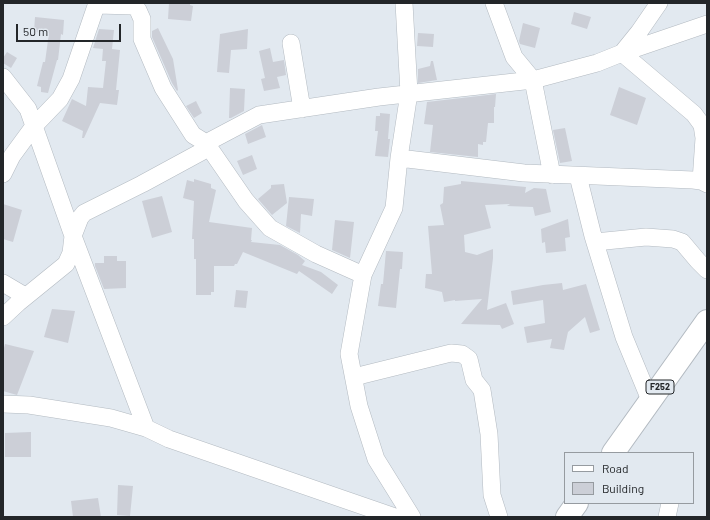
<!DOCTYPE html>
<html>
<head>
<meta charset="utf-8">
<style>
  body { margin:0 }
  #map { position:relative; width:710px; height:520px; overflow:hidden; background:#e2e9f0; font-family:Barlow,sans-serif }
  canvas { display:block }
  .frame { position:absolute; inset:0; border:4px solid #232629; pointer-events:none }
  .legend { position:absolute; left:564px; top:452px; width:130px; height:52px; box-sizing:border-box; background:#e2e9f0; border:1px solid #969ba0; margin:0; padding:5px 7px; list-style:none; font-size:12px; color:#232629 }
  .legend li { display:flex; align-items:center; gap:8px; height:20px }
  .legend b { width:20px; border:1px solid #969ba0 }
  .scale { position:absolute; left:16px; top:24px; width:105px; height:18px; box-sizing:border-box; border:2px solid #232629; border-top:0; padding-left:5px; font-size:12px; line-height:14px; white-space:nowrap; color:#232629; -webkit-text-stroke:3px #e2e9f0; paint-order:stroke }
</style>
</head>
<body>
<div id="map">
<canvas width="710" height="520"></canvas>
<div class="frame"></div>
<ul class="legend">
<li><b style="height:5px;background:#fff"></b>Road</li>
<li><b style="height:11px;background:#cccfd7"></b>Building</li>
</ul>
<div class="scale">50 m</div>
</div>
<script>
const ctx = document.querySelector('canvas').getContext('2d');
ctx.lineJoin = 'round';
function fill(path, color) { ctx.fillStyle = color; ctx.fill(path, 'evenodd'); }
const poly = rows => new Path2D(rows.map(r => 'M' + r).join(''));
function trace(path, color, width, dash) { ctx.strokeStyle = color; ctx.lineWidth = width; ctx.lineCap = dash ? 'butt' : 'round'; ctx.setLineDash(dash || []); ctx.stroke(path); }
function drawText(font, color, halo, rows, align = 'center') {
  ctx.font = font + ' Barlow,sans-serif'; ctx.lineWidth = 4; ctx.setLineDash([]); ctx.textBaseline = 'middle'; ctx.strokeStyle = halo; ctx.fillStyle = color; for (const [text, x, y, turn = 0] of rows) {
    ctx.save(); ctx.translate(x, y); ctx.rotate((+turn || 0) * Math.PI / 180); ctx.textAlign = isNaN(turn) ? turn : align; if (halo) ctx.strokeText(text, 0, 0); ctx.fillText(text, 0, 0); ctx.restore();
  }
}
fill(poly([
  [169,3,190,3,190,5,193,6,191,21,168,19],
  [574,12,591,17,587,29,571,24],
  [35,17,64,20,63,35,61,34,58,60,57,60,48,93,41,92,41,87,37,86,43,62,45,62,49,33,34,32],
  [523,23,540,28,535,48,520,44,519,41],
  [158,28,173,59,178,90,177,91,172,83,152,37,152,31],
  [99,29,114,30,112,49,120,50,116,90,119,90,117,105,100,103,84,138,82,138,83,131,62,121,72,99,86,106,88,87,103,88,106,61,102,61,103,49,93,48],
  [248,29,247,49,231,50,229,73,217,72,220,34],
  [418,33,434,34,433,47,417,46],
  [270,48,273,62,284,60,286,75,277,77,280,88,264,91,261,79,265,78,259,51],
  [7,52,17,58,11,68,3,63,3,58],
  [431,61,433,61,437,80,418,83,418,69,430,66],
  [619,87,646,98,637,125,610,115],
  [230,88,245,89,244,111,231,118,229,118],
  [496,94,495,107,494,107,494,123,488,123,486,142,483,142,483,145,478,144,478,157,430,152,433,125,424,124,427,102],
  [196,101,202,113,194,118,186,106],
  [380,113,390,114,388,139,390,139,388,157,375,156,378,131,375,131,376,116,380,116],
  [262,125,266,137,248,144,245,134],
  [565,128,572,161,560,163,553,130],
  [252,155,257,169,243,175,237,161],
  [194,179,211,184,211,188,216,190,209,222,252,228,251,240,252,240,251,242,280,245,298,255,305,261,302,265,321,272,338,285,332,294,299,271,297,274,243,252,237,264,235,264,234,266,214,266,214,292,211,292,211,295,196,295,196,259,194,259,194,239,192,239,194,201,183,198,187,180,194,182],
  [461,181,526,187,525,193,534,188,546,189,551,212,535,216,533,207,507,206,510,204,485,205,491,228,464,235,465,252,477,255,493,249,493,258,487,310,506,303,514,324,502,329,500,325,461,324,482,299,455,301,455,300,444,302,442,292,425,288,426,274,432,274,428,226,444,225,440,205,443,203,444,187,461,184],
  [284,184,287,203,272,215,258,199,271,188,271,185],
  [162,196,172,232,152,238,142,201],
  [289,197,314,199,312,216,301,214,300,233,286,226],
  [3,204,22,210,13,242,3,239],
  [568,219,570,237,565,238,566,251,546,253,545,242,542,243,541,229],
  [335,220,354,222,350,258,332,250],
  [386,251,403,252,402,269,400,269,396,308,378,306,381,284,383,284],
  [104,256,117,256,117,261,126,261,126,288,104,289,95,266,95,263,104,263],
  [562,283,563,290,586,284,592,304,600,330,590,333,585,317,568,332,564,350,550,348,552,339,527,343,524,327,545,323,543,300,513,305,511,291,543,285],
  [236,290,248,291,246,308,234,307],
  [52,309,75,311,68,343,44,337],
  [5,344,34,351,17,395,3,391,3,352],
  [31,432,31,457,5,457,5,433],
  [118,485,133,486,130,516,117,515],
  [98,498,101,517,73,517,71,501]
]), '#cccfd7');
const minor = poly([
  [404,3,409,93,399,158,394,208,363,275,349,354,359,406,376,459,412,517],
  [494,3,514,57,533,80,552,175],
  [97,5,134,6,138,10,142,19,142,39,163,88,193,135,206,143,246,201,270,228,316,254,363,275],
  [291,43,302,109],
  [622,53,694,114,702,125,704,138,701,181],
  [622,53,707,24],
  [3,77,28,109,73,236,146,428],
  [399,158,524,173,693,180,701,181,707,184],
  [3,174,12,156,34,126,60,99,71,79,97,3],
  [578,176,593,236,624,337,650,400],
  [595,242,646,237,673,239,682,242,698,261,707,270],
  [3,283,25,296],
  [3,317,18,303,66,264,71,253,73,236,80,218,84,213,142,184,201,152,206,143,259,115,379,97,533,80,597,63,622,53,639,32,659,3],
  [354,377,451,353,462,354,469,359,474,380,482,390,489,434,492,495,499,517],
  [3,404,29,405,111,418,146,428,169,439,395,517],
  [667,517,670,503]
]);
const primary = poly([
  [613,453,707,321],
  [567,517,577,503]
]);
trace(minor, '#b3bac1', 18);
trace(primary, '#b3bac1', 24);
trace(minor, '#fff', 17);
trace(primary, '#fff', 22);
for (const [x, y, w] of [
  [660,387,28]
]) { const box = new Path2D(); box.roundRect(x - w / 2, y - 7, w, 14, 3); ctx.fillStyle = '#e2e9f0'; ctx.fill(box); trace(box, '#232629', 1); }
drawText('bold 9px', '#232629', null, [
  ["F252",660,387]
]);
</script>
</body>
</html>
